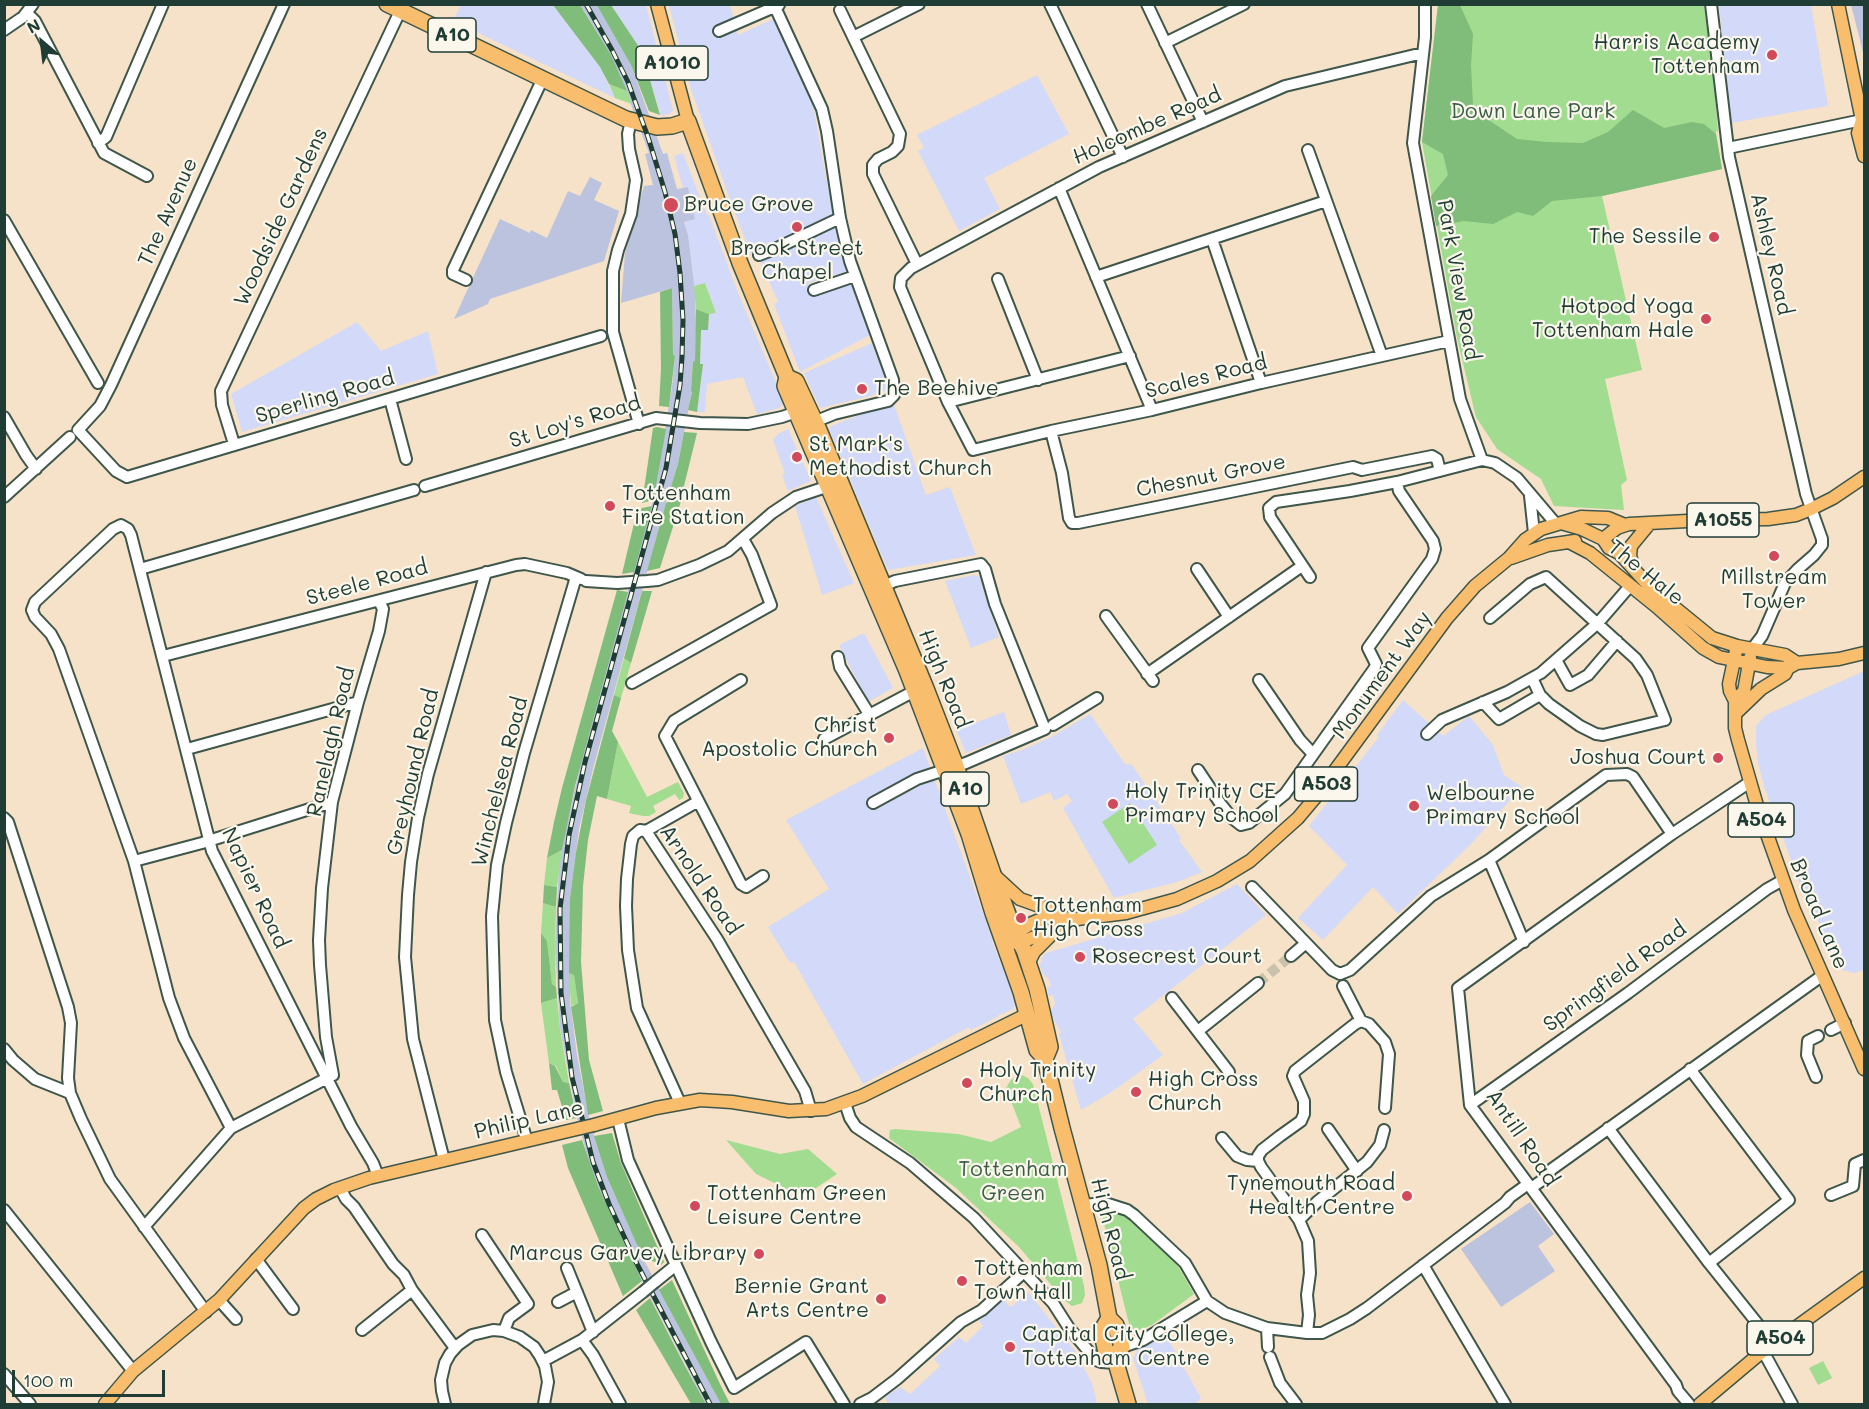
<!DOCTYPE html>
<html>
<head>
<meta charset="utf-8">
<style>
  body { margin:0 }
  #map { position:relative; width:1869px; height:1409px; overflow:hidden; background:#f5e2c8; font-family:Mali,sans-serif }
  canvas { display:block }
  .frame { position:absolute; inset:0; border:6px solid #1f3d34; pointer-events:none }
  .north { position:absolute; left:12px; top:12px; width:60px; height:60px; -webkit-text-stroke:4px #fbf7ec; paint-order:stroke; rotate:332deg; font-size:16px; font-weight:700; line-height:24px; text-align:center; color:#1f3d34 }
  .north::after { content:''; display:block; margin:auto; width:21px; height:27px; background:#1f3d34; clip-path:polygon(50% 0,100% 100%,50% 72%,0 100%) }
  .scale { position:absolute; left:12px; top:1370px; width:153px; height:27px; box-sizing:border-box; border:3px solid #1f3d34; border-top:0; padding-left:8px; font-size:18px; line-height:21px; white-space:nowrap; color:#1f3d34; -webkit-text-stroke:4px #fbf7ec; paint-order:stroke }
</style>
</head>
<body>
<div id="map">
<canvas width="1869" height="1409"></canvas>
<div class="frame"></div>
<div class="north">N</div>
<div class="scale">100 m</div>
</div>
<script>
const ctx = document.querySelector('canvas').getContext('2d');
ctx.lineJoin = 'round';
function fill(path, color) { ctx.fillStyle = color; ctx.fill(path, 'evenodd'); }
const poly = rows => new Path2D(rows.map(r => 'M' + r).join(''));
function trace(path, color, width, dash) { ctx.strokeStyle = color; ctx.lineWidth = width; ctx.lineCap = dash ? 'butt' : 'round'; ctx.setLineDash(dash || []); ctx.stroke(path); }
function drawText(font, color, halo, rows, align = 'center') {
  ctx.font = font + ' Mali,sans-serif'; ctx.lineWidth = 4.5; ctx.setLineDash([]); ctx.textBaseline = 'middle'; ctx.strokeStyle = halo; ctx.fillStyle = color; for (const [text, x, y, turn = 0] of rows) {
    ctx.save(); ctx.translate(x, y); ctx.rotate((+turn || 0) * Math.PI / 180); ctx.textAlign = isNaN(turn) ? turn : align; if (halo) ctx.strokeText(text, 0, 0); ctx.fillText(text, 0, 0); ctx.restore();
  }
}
fill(poly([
  [461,5,553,5,600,67,615,98,453,21],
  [611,5,646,5,673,110,670,114,661,116,648,73,647,59],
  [669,5,730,5,738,35,773,19,812,99,826,178,847,272,808,283,814,296,852,284,870,335,800,372,774,304,778,302,757,253,751,255,728,194,690,86],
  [1719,5,1811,5,1828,106,1731,123],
  [1037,75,1069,134,984,178,1000,209,959,231,918,151,924,148,917,135],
  [683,153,707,215,709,215,738,293,784,401,780,408,757,414,743,377,707,384,705,412,697,412,703,365,700,364,701,330,708,330,709,314,716,313,705,283,694,286,688,235,684,222,695,219,688,187,683,188,674,156],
  [357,322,381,351,428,331,438,374,242,432,231,394],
  [872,343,889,389,870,396,820,408,804,373],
  [893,402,926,495,950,487,976,555,888,570,829,429,831,426],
  [788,429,811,481,788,491,782,475,785,473,773,440,778,434],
  [816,497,854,583,822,595,795,506],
  [974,575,979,576,999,637,971,648,945,581],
  [864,633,893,688,868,702,839,645],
  [1864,671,1864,970,1854,973,1842,970,1799,882,1765,789,1758,763,1756,745,1756,726,1766,715],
  [1403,700,1443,736,1469,716,1493,745,1504,775,1522,787,1470,845,1398,914,1373,887,1323,940,1298,918,1347,865,1309,826,1379,737,1377,735],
  [1004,712,1011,735,966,753,956,730],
  [1090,714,1125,764,1132,765,1181,838,1179,840,1202,872,1177,882,1114,898,1063,808,1072,801,1067,794,1054,801,1050,792,1021,804,1003,756,1022,750,1053,736],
  [923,748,993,941,992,942,1009,984,1015,1005,1013,1009,999,1015,997,1017,971,1030,969,1027,863,1084,794,962,790,963,768,927,829,889,786,820],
  [1237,884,1266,915,1133,1019,1163,1055,1113,1091,1081,1110,1059,1034,1061,1032,1050,1013,1055,1003,1053,995,1049,996,1047,988,1051,986,1048,978,1044,975,1041,970,1040,965,1042,958,1046,953,1182,913],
  [1028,1292,1075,1351,1092,1383,1097,1404,888,1404,885,1397,900,1387,910,1394,940,1366,934,1359,959,1337,966,1343,983,1326,979,1321,1002,1299,1011,1307],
  [1164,1332,1201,1398,1195,1404,1148,1404,1133,1358,1140,1345]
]), '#d3d9f9');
fill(poly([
  [580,5,597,5,602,12,631,65,663,154,667,153,677,189,688,187,695,219,684,222,688,235,695,292,696,329,695,362,693,362,691,391,692,391,678,464,666,503,594,765,579,829,570,898,570,1001,577,1055,589,1118,607,1177,645,1262,721,1404,706,1404,638,1273,598,1186,588,1159,577,1118,560,1027,555,946,559,866,565,832,585,745,654,497,672,387,675,356,673,356,672,288,621,303,625,253,644,186,653,185,645,154,649,153,620,75,597,32],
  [1851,5,1864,5,1864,57,1860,40],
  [590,177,602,183,594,200,619,211,604,261,490,299,488,304,454,319,500,219,530,233,531,230,547,238,568,191,580,196],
  [1530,1202,1554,1234,1538,1246,1555,1271,1501,1307,1461,1249]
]), '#bcc3de');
fill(poly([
  [1438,5,1704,5,1714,79,1718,132,1716,131,1716,134,1722,169,1602,196,1642,370,1605,379,1627,480,1621,485,1624,510,1554,506,1541,479,1497,449,1476,417,1474,409,1457,338,1422,142],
  [609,84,627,91,632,104,615,98],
  [705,283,716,313,709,314,696,309,694,286],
  [624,658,631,663,621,698,614,695],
  [618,742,647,797,678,782,684,793,683,798,679,800,675,794,653,806,656,812,649,816,643,816,629,813,631,806,607,799],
  [1130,803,1157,845,1129,864,1102,822],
  [562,850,557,887,544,885,547,858],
  [543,903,556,907,555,946,556,987,552,984,547,941,541,933],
  [569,973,574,974,578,1003,571,1006],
  [557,998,560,1028,569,1083,563,1082,556,1066,549,1063,541,1003],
  [1020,1074,1028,1078,1033,1084,1084,1286,1085,1295,1082,1303,1072,1306,1064,1300,1019,1247,956,1188,889,1138,890,1130,895,1129,958,1134,991,1142,1021,1127,1006,1088,1011,1080],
  [726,1140,780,1154,808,1149,837,1174,810,1192,797,1194,756,1174],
  [1116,1209,1125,1214,1151,1236,1178,1266,1194,1294,1152,1325,1137,1331,1130,1328,1101,1211],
  [1823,1361,1832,1378,1818,1385,1809,1368]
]), '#a1dc90');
fill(poly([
  [553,5,580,5,611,55,627,91,609,84,600,67],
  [597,5,611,5,647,59,651,72,648,73,660,115,649,111,631,65],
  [1438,5,1460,5,1473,34,1471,65,1473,105,1487,119,1517,139,1547,142,1583,143,1608,132,1633,110,1664,128,1692,122,1704,124,1716,134,1722,169,1602,196,1552,201,1533,216,1517,212,1493,224,1464,221,1436,226,1431,196,1448,175,1443,154,1422,142],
  [672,288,673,355,675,356,669,407,659,406,661,369,660,292],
  [696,309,709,314,708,330,701,330,700,364,703,364,697,412,688,410,692,392,691,391,693,362,695,361],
  [657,427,666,429,654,497,653,500,642,503,653,428],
  [684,432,697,433,684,486,668,496,678,464],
  [683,495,660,568,647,571,666,503],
  [652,506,634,572,622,574,636,515,642,508],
  [617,590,628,592,575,786,562,850,547,858,554,822,562,788],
  [642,591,652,591,631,663,624,658],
  [614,695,621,698,612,731,618,742,607,799,597,796,588,840,583,886,581,962,589,1060,603,1111,588,1115,571,1007,578,1003,574,975,569,973,570,898,576,852,586,800],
  [544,885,557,887,556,907,543,903],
  [541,933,547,941,552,984,556,987,557,998,541,1003],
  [549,1063,555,1066,563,1082,569,1083,577,1118,566,1120,557,1090,552,1090],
  [612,1133,621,1163,664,1262,661,1265,642,1256,607,1177,594,1136],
  [582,1140,598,1186,642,1281,623,1296,568,1168,562,1145],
  [672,1280,720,1384,730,1404,721,1404,659,1290],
  [650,1298,685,1366,706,1404,691,1404,636,1310]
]), '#80bc7a');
trace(poly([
  [1258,983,1291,956]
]), '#cac1aa', 10, [10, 5]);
const minor = poly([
  [284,4,111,385,100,406,78,430,116,471,127,477,601,336],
  [1050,4,1123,157],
  [1147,4,1203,122],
  [1425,4,1425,37,1413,143,1460,399,1482,460],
  [1711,4,1729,157,1806,494,1822,539,1822,545,1814,555,1798,569,1785,583,1762,636,1752,649],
  [775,7,822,109,827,131,840,218,850,261,893,380,894,395,888,401,834,414,809,424],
  [840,10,900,134,898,146,892,152,878,159,873,165,873,174,917,264],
  [27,13,35,21,104,153,147,176],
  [4,30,23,17,33,4],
  [719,31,779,5],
  [853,37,919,4],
  [1165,43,1244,4],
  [1423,53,1285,86,1099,167,911,268,901,278,900,287,948,402,973,450,1051,431,1152,410,1261,383,1449,341],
  [631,120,628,134,629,149,636,180,631,214,618,250,613,271,613,332,639,424],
  [98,143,106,137,163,4],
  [1728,148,1862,120],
  [1308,150,1382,356],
  [1059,188,1152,410],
  [4,220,98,383],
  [1212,239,1261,383],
  [759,255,777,248,840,218],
  [1096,277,1326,201],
  [998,279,1038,380],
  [466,280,453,274,453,270,543,78],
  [814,290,855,276],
  [390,399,406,459],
  [948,402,1130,356],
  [4,417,26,455,36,469],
  [1051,431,1062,473,1069,518,1072,523,1078,523,1353,467,1362,470,1432,456,1437,459,1440,471],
  [234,444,222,405,221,391,402,7],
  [425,486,656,418,700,423,748,424,782,417,802,410],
  [1530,496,1534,533],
  [4,497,70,437],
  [140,569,414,490],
  [1197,569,1229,617],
  [1310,577,1270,517,1269,508,1276,502,1350,491,1397,482,1482,460,1495,463,1517,478,1556,524],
  [586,581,617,583,647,581,658,580,699,565,728,551,772,513,796,497,835,484],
  [1106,616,1153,681],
  [1490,618,1530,584,1546,577,1636,659,1647,675,1665,720,1603,735,1596,734,1580,726,1549,704,1540,695,1532,678],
  [163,656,516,565,525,564,567,573,581,579],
  [838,657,840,667,869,714],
  [1556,660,1570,685,1588,675,1617,641],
  [1147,674,1302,566],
  [741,680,674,721,665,736,741,884,746,887,763,876],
  [1259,680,1300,740,1313,754],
  [632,683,771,605,752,555,743,539],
  [1483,702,1499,719,1540,695],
  [1053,725,1097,698],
  [1427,734,1442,720,1507,692,1541,673,1598,623,1630,586],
  [824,739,920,688],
  [187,749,358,702],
  [1198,770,1220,803,1232,818,1241,825,1249,823,1285,794,1374,669,1376,664,1368,648,1432,559,1435,549,1433,541,1399,491,1397,482],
  [873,803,917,779,966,763,1045,729,995,604,985,569,981,564,895,581,879,588],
  [4,818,8,822,68,1007,71,1023,68,1078,70,1093,81,1119,110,1179,206,1312],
  [646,831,717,939,805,1091,811,1111],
  [1489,860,1524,942],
  [134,861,202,843,332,802],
  [1252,887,1332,970,1340,974,1350,970,1431,896,1489,860,1606,775,1627,774,1633,777,1672,834],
  [1291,956,1306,943],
  [1343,986,1361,1021],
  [1172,998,1229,1072],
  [1831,1030,1845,1023],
  [1198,1031,1258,983],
  [4,1049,13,1060,35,1079,70,1093],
  [1690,1069,1789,1200,1709,1263],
  [1816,1077,1807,1055,1808,1041,1818,1036],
  [680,1103,637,1008,628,950,626,906,627,879,631,844,633,836,640,830,646,831,697,802],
  [845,1103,850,1118,856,1127,910,1163,974,1218,1053,1303,1069,1328,1096,1360,1101,1362,1117,1363],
  [1470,1105,1628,993,1767,889,1783,880],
  [618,1119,628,1160,711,1342,734,1388,806,1342,844,1404],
  [231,1128,184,1038,169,998,134,861,59,649,51,634,35,617,32,610,35,602,113,529,121,525,128,529,131,535,212,851,351,1126,373,1163,378,1176],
  [1608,1128,1709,1263,1773,1343],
  [1328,1129,1357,1171],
  [1222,1138,1237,1156,1247,1160,1258,1161],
  [527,1141,506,1072,495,1020,492,916,497,865,506,823,524,753,576,577],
  [444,1160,413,1039,405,957,408,895,411,862,418,818,428,774,486,572],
  [340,1188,346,1199,354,1207,393,1264,404,1275,412,1290,455,1348],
  [1531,1188,1544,1179,1552,1169,1823,975],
  [1831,1195,1853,1186,1855,1164,1864,1160],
  [1083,1205,1105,1203,1127,1210,1134,1215,1185,1263,1207,1301,1225,1313,1267,1328,1307,1333,1322,1333,1350,1319,1367,1308,1505,1203,1510,1197,1528,1184],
  [4,1210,133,1371],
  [1299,1220,1317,1202,1367,1162,1380,1145,1384,1130],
  [144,1227,231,1128,333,1075,326,1037,320,965,319,940,322,888,332,802,358,702,379,631,383,609,379,601],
  [482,1235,528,1304,509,1318,504,1331],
  [256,1259,293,1309],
  [1423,1265,1505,1404],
  [567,1268,593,1332],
  [655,1282,676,1265],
  [219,1300,236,1319],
  [558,1302,577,1292],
  [1267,1328,1268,1347],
  [362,1330,412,1290],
  [1307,1333,1309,1315,1307,1295,1310,1273,1308,1241,1299,1220,1261,1167,1258,1161,1258,1156,1262,1150,1280,1136,1301,1121,1304,1114,1304,1101,1293,1076,1295,1071,1355,1024,1361,1021,1369,1024,1385,1042,1389,1054,1385,1108],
  [582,1340,593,1355,620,1404],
  [1122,1347,1143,1340,1207,1301],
  [1763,1351,1792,1404],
  [1270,1357,1280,1383,1296,1404],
  [543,1361,582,1340,643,1292],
  [4,1374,30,1404],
  [445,1404,442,1391,441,1380,445,1363,450,1354,458,1345,472,1335,493,1330,504,1331,520,1337,534,1347,540,1356,545,1366,548,1382,544,1404],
  [860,1404,872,1398,897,1379,961,1322,982,1310,1024,1272],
  [1689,1404,1678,1391,1676,1385,1470,1105,1458,988,1672,834,1750,782]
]);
const major = poly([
  [657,4,688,121],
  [1838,4,1862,120,1858,133,1864,156],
  [1561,523,1582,529,1603,539,1609,548,1619,553,1652,589,1712,638,1737,646,1785,655,1797,663],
  [1603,539,1617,528,1629,524,1707,520,1768,519,1796,515,1811,509,1833,498,1864,477],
  [1569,542,1590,553,1657,607,1703,648,1719,657,1767,667,1788,668,1797,663,1839,659,1864,653],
  [1511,558,1548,545,1575,541],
  [1634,568,1630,556,1631,546,1650,523],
  [1737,646,1729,684,1730,691,1735,701,1735,728,1738,740,1758,809,1794,910,1864,1069],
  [1735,701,1744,691,1750,658],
  [1735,714,1761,689,1785,674,1788,668],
  [994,875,1020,899,1048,909,1058,917],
  [1010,937,1032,923,1047,917,1077,919,1126,913,1177,899,1217,881,1250,861,1298,818,1314,799,1447,618,1475,586,1509,558,1525,540,1541,529,1581,517,1608,518,1625,525],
  [1011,943,1027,940,1076,920],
  [1029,962,1034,952,1057,929],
  [594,1125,656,1108,700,1100,732,1102,789,1111,826,1109,862,1096,1028,1014],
  [105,1404,133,1371,219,1300,304,1208,316,1199,334,1190,369,1178,581,1128],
  [1700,1404,1763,1351,1864,1278]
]);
const highway = poly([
  [387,4,626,119,657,127,672,126,688,121,740,263,787,377,785,386,907,671,969,834,993,913,1021,992,1037,1050,1045,1059,1062,1128,1099,1265,1109,1318,1116,1325,1118,1333,1122,1347,1114,1356],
  [787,377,796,381,819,430,925,686,956,766,993,874,1015,933,1024,950,1037,989,1050,1047,1045,1059],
  [1109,1318,1103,1328,1103,1339,1106,1352,1114,1356],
  [1114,1356,1128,1404]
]);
trace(minor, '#3f564a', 14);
trace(major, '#3f564a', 15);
trace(highway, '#3f564a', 18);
trace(minor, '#fff', 10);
trace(major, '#f9be6d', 12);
trace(highway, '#f9be6d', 15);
const rail = poly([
  [586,4,612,50,628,82,648,137,665,192,675,234,680,273,683,320,682,357,680,385,666,468,585,762,569,835,560,909,561,993,572,1077,593,1162,609,1204,636,1262,710,1404]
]);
trace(rail, '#1f3d34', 5);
trace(rail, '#fbf7ec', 3, [9]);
const minorBridge = poly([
  [643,1292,655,1282]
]);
const majorBridge = poly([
  [581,1128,594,1125]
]);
trace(minorBridge, '#3f564a', 14, []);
trace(majorBridge, '#3f564a', 15, []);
trace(minorBridge, '#fff', 10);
trace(majorBridge, '#f9be6d', 12);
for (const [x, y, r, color] of [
  [1772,55,6,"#d1495b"],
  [671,205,8,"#d1495b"],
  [797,227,6,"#d1495b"],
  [1714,237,6,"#d1495b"],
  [1706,319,6,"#d1495b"],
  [862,389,6,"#d1495b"],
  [797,457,6,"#d1495b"],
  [610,506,6,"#d1495b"],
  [1774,556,6,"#d1495b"],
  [889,738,6,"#d1495b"],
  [1718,758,6,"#d1495b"],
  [1113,804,6,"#d1495b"],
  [1414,806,6,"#d1495b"],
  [1021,918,6,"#d1495b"],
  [1080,957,6,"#d1495b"],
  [967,1083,6,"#d1495b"],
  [1136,1092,6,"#d1495b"],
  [1407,1196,6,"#d1495b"],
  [695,1206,6,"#d1495b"],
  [759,1254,6,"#d1495b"],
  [962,1281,6,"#d1495b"],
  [881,1299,6,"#d1495b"],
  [1010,1347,6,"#d1495b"]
]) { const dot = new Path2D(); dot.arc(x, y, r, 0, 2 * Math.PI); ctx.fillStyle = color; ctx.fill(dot); trace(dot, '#fbf7ec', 2); }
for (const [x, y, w] of [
  [452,35,48],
  [672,63,72],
  [1723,520,72],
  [1326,784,63],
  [965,789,48],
  [1761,820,66],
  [1780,1338,66]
]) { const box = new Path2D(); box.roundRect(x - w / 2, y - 17, w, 34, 4.5); ctx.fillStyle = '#fbf7ec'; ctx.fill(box); trace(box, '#1f3d34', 1.5); }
drawText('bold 20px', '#1f3d34', null, [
  ["A10",452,35],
  ["A1010",672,63],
  ["A1055",1723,520],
  ["A503",1326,784],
  ["A10",965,789],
  ["A504",1761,820],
  ["A504",1780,1338]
]);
drawText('21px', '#1f3d34', '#fbf7ec', [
  ["Harris Academy",1760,43,"right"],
  ["Tottenham",1760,67,"right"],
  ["Bruce Grove",684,205],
  ["The Sessile",1702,237,"right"],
  ["Brook Street",797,249,"center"],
  ["Chapel",797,273,"center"],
  ["Hotpod Yoga",1694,307,"right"],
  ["Tottenham Hale",1694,331,"right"],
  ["The Beehive",874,389],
  ["St Mark's",809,445],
  ["Methodist Church",809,469],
  ["Tottenham",622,494],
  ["Fire Station",622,518],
  ["Millstream",1774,578,"center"],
  ["Tower",1774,602,"center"],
  ["Christ",877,726,"right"],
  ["Apostolic Church",877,750,"right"],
  ["Joshua Court",1706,758,"right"],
  ["Holy Trinity CE",1125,792],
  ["Primary School",1125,816],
  ["Welbourne",1426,794],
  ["Primary School",1426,818],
  ["Tottenham",1033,906],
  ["High Cross",1033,930],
  ["Rosecrest Court",1092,957],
  ["Holy Trinity",979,1071],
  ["Church",979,1095],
  ["High Cross",1148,1080],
  ["Church",1148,1104],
  ["Tynemouth Road",1395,1184,"right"],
  ["Health Centre",1395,1208,"right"],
  ["Tottenham Green",707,1194],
  ["Leisure Centre",707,1218],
  ["Marcus Garvey Library",747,1254,"right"],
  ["Tottenham",974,1269],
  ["Town Hall",974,1293],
  ["Bernie Grant",869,1287,"right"],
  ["Arts Centre",869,1311,"right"],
  ["Capital City College,",1022,1335],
  ["Tottenham Centre",1022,1359]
], 'left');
drawText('21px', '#395d46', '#fbf7ec', [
  ["Down Lane Park",1533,112],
  ["Tottenham",1013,1170],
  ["Green",1013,1194]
]);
drawText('21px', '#1f3d34', '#fbf7ec', [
  ["Holcombe Road",1147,126,-24],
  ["The Avenue",168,212,-66],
  ["Woodside Gardens",281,217,-65],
  ["Ashley Road",1771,254,77],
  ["Park View Road",1458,280,80],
  ["Scales Road",1206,377,-14],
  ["Sperling Road",325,397,-16],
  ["St Loy's Road",575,422,-17],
  ["Chesnut Grove",1211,476,-11],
  ["The Hale",1646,573,39],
  ["Steele Road",367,583,-15],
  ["Monument Way",1382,675,-54],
  ["High Road",944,679,68],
  ["Ranelagh Road",331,742,-77],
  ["Greyhound Road",413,772,-77],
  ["Winchelsea Road",500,782,-76],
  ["Arnold Road",700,880,56],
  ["Napier Road",255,888,65],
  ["Broad Lane",1819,914,67],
  ["Springfield Road",1615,977,-36],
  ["Philip Lane",529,1120,-13],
  ["Antill Road",1522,1138,56],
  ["High Road",1110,1229,76]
]);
</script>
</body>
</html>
